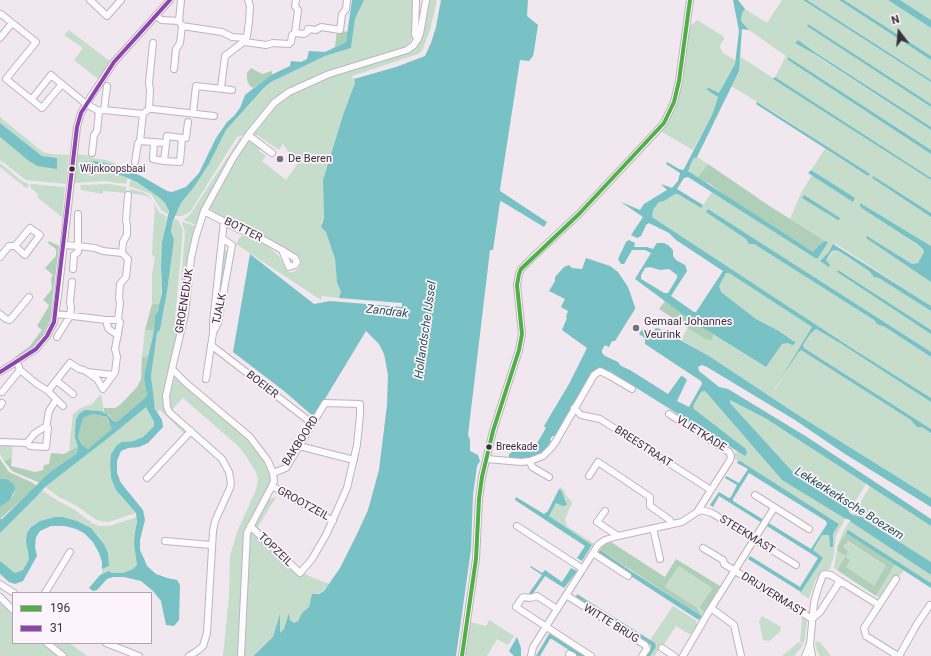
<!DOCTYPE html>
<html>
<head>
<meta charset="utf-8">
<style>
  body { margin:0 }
  #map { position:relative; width:931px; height:656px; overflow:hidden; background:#f0e7ef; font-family:Roboto,sans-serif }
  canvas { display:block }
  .legend { position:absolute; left:12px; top:592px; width:140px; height:52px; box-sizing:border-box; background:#fdf3fc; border:1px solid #aea6ad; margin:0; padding:5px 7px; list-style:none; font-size:12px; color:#383237 }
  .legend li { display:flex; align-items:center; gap:8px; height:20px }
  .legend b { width:20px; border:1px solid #aea6ad }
  .north { position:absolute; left:879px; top:12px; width:40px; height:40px; -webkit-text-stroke:3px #fdf3fc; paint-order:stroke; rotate:344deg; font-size:11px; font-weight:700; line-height:16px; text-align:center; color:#383237 }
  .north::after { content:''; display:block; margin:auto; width:14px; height:18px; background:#383237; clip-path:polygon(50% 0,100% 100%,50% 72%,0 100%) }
</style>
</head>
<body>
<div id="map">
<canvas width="931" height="656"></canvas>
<ul class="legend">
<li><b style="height:5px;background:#50af46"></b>196</li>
<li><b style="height:5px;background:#8e44ad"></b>31</li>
</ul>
<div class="north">N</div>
</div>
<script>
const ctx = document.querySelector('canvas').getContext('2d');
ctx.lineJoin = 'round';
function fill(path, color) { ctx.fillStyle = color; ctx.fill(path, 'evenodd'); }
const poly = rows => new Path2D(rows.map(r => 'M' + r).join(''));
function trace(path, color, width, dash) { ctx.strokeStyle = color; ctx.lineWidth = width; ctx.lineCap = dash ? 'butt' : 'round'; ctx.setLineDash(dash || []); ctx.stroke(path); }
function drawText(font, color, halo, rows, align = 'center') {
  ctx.font = font + ' Roboto,sans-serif'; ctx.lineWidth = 3.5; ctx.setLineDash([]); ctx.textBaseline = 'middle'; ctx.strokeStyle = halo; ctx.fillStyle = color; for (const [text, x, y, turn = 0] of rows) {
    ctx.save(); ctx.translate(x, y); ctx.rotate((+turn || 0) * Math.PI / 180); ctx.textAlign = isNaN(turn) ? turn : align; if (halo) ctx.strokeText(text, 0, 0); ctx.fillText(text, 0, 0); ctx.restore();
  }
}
fill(poly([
  [364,0,414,0,413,36,410,43,406,48,287,91,245,135,237,137,190,212,182,216,175,216,181,203,194,187,209,164,226,130,265,88,271,82,325,56,351,48,355,19],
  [428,0,437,0,430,30,422,51,418,54,352,76,355,83,344,112,323,180,324,218,321,223,326,232,335,259,337,283,341,292,339,298,322,296,321,300,236,244,240,237,244,235,256,237,279,256,287,271,289,272,293,272,298,269,300,266,301,260,299,257,255,231,241,228,208,210,208,208,245,142,251,141,261,148,259,151,266,156,262,161,286,180,298,163,295,161,283,144,279,150,257,135,254,138,252,133,266,115,283,98,317,81,411,49],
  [782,0,803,0,931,82,931,104,808,24,807,25,931,107,931,127,816,53,798,40,796,43,931,130,931,150,788,57,788,60,931,154,931,178,775,77,786,56,749,30,741,21,742,13,745,9,767,23],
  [807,0,839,0,931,60,931,80],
  [844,0,888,0,891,2,931,28,931,56],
  [900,0,931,0,931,20],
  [697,20,723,36,724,39,720,45,720,48,723,53,735,60,735,64,719,93,709,88,707,89,718,96,712,115,693,150,662,132,669,117,688,28],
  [69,30,111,62,98,79,74,60,83,48,64,35],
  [739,56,931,180,931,213,874,177,872,178,931,217,931,246,865,206,862,204,860,206,923,249,924,252,922,256,918,263,912,264,867,236,931,282,931,306,836,244,824,259,827,262,826,260,834,250,839,251,869,271,874,277,879,278,931,311,931,330,838,270,837,272,931,334,931,352,708,209,746,239,749,244,754,244,874,320,875,322,885,327,931,357,931,398,853,349,652,217,653,210,659,202,664,201,675,194,678,193,701,208,712,192,810,255,818,257,828,242,825,241,790,219,801,193,812,175,853,201,855,199,811,170,825,149,868,176,869,175,779,115,731,86,739,71],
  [0,117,43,152,50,154,69,155,66,184,26,180,0,160,0,137,37,166,57,168,57,158,42,156,0,123],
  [240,138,243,139,197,225,183,220,189,216],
  [77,154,91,156,93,158,106,160,131,169,131,172,119,166,95,161,86,167,100,167,104,171,124,176,128,178,126,184,104,181,74,183],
  [697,157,708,164,697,178,688,171,693,159],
  [0,163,22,181,29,184,28,187,26,188,0,167],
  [131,179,147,187,160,197,168,207,168,214,162,211,151,194,129,186],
  [31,184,65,187,62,217,38,198,37,193,30,187],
  [110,184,126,187,126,193,103,191,102,194,81,190,80,185],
  [130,189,143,192,150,197,160,213,167,216,162,242,161,275,162,285,160,304,152,304,152,274,155,258,152,254,153,233,155,208,152,200,147,196,129,193],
  [174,219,178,220,183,230,175,319,180,328,165,386,171,418,185,430,185,434,160,410,157,412,154,403,151,376,157,333,160,330,167,292,174,240,171,231],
  [182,222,196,226,181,323,180,323,178,319,185,232],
  [222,250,228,251,214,330],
  [726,273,729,273,812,327,775,388,776,388,798,353,801,350,911,420,919,427,922,427,931,433,931,498,795,413,709,356,681,340,688,327,705,339,711,341,714,335,766,367,782,344,795,341,779,331,756,319,721,292,718,287],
  [816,329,840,343,931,402,931,429,804,348,803,345,811,333],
  [145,330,153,330,153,334,149,356,142,357],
  [173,377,177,377,242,434,262,457,271,477,271,486,249,525,240,642,238,656,223,656,229,596,230,556,237,532,256,490,258,480,256,472,244,453,237,445,183,398,171,411,168,402,168,396],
  [705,391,782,480,844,518,846,517,836,536,834,555,830,569,825,570,818,576,815,581,809,599,800,593,822,558,812,551,822,535,827,534,829,535,830,547,833,534,839,524,732,457,737,451,745,456,746,449,694,409,693,406,701,392],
  [101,394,104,412,90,410,76,419,75,438,78,446,69,450,73,414,79,409,92,404],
  [730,400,765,418,866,484,849,512,847,508,792,471,730,403],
  [146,406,154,423,154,426,143,437,138,439,134,441,128,441,117,445,111,454,110,464,111,478,121,496,136,513,108,522,100,521,95,519,77,506,59,497,45,487,107,439],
  [0,443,13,443,12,458,4,461,0,454],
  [870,486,931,526,931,562,865,520,863,517,853,515],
  [560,487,564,490,566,496,571,500,572,503,565,519,567,526,596,545,593,549,592,545,549,516,556,503,566,500,562,495,561,490,559,489],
  [42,490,58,501,72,508,92,523,99,526,109,526,137,517,135,532,137,565,133,569,123,573,112,573,109,571,102,574,102,569,109,566,107,553,104,544,98,536,91,528,77,521,63,517,55,517,40,521,31,527,27,533,27,549,29,559,23,570,15,573,6,567,0,561,0,533],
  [276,497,258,527,273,545,300,570,309,576,329,584,322,592,312,595,311,600,309,607,302,613,298,621,294,623,290,620,289,614,284,629,280,634,280,616,273,637,252,656,242,656,250,532,269,499],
  [850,520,851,522,931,575,931,583,848,530,838,545,843,532],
  [847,541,887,567,874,587,845,567,843,547],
  [837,550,845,555,837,570,834,568],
  [895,564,904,570,882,599,876,596],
  [679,566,714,585,701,607,704,613,702,616,698,609,665,587],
  [0,603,13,615,13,643,42,643,57,656,0,656],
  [673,606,697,621,696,623,698,625,694,633,689,634,676,626,663,646,660,646,655,656,650,656,656,647,655,643,650,640],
  [762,616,781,627,780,632,769,641,763,640,759,621],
  [802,618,807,621,804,644,800,642],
  [489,620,514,636,508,645,497,639,487,656,465,656,471,622,485,626,487,625],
  [815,641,820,642,831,656,820,656,817,651],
  [799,642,803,645,794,656,782,656],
  [49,643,69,643,87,656,65,656]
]), '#c6ddcc');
fill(poly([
  [337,30,348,32,346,42,335,47],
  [251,68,262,74,272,71,272,75,253,88,249,85,247,80,247,73],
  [708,164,768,205,825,241,819,245,813,252,737,204,710,184,697,178],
  [49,241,59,246,50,320,41,338,32,348,16,358,15,357,30,346,42,330,37,326,49,306,48,304,43,300,52,289,51,278,53,275,45,268,56,256,56,249,48,243],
  [665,301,714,335,711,341,705,339,659,309],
  [152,304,160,304,155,316,153,330,145,330],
  [149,356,144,379,147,396,118,421,114,422,109,415,104,412,104,408,115,408,120,405,137,387,141,379,142,357],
  [93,414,106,417,113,429,88,449,82,445,78,437,83,418],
  [78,446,77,453,49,473,40,483,12,471,4,461,12,458,11,466,35,472,43,470,44,465,49,464,51,453,64,454],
  [0,459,9,472,31,482,37,486,0,519,0,507,10,500,14,494,10,481,7,479,0,479],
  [846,533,895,564,876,596,837,570,845,556,837,550,838,545],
  [848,541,886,566,874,586,846,567,850,560,845,557,848,551,843,547],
  [611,542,665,577,676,559,720,586,704,613,700,607,712,589,711,587,679,566,665,587,697,608,702,616,600,550,604,544]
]), '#afcfb9');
fill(poly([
  [352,0,364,0,355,19,351,48,325,56,271,82,264,88,226,130,209,164,194,187,181,203,173,221,171,231,174,240,167,292,160,330,157,333,151,376,155,409,162,420,163,427,148,443,139,447,128,448,121,451,117,461,117,473,121,483,143,510,145,520,140,540,140,550,145,561,147,566,156,574,167,578,177,580,180,585,179,620,174,626,166,625,161,601,153,591,141,581,124,577,113,577,107,579,97,590,93,591,89,588,100,575,109,571,112,573,123,573,133,569,137,565,134,544,135,532,137,521,136,513,116,490,111,478,110,464,111,454,117,445,122,442,134,441,138,439,143,437,154,426,154,422,146,407,107,439,45,487,35,498,0,533,0,519,2,519,49,473,77,453,78,446,75,438,75,430,76,419,79,414,85,410,101,411,107,414,114,422,118,421,147,396,144,379,145,372,153,335,155,316,158,310,162,293,162,285,161,266,162,242,169,211,165,203,160,198,137,182,123,176,104,171,100,167,86,167,83,165,83,163,95,161,119,166,141,176,167,191,172,192,186,187,199,173,216,138,227,122,234,116,240,108,245,95,250,91,271,75,290,66,291,61,301,62,307,59,309,51,325,52,346,42],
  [93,414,107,417,112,429,88,449,82,445,78,437,83,418],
  [441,0,528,0,527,16,538,25,534,51,533,56,529,61,520,60,500,189,500,191,547,222,544,227,501,201,500,202,493,250,490,250,468,435,470,440,470,451,478,455,480,461,477,466,473,495,471,549,456,656,253,656,273,637,280,614,280,633,284,629,289,613,290,620,294,623,298,621,302,613,309,607,312,594,319,594,324,591,340,568,358,532,368,510,379,470,387,405,388,375,384,354,379,344,366,331,314,417,284,391,233,352,250,254,314,304,330,301,402,307,402,303,339,298,341,292,337,283,335,259,326,232,321,227,324,218,323,180,344,112,355,83,354,79,396,67,425,56,431,43,436,27],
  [733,0,738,0,745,9,742,13,741,21,749,30,742,29,739,71,697,157,693,159,688,171,813,252,819,245,825,241,828,242,818,258,815,258,688,177,684,178,677,189,703,205,701,208,678,194,675,194,664,201,659,202,653,210,652,217,853,349,931,398,931,402,840,343,816,329,811,333,803,345,804,348,931,429,931,433,922,427,917,427,911,420,801,350,798,353,775,388,812,327,729,273,726,273,719,286,721,292,756,319,779,331,795,342,795,344,792,345,788,343,782,344,766,367,692,321,635,279,651,253,645,250,632,250,624,264,621,264,618,259,626,242,629,240,635,243,634,247,647,247,653,249,657,243,664,243,668,245,673,250,673,256,676,260,685,265,687,271,671,296,694,312,696,312,723,271,676,240,669,233,649,223,646,225,641,236,637,238,631,235,643,217,621,202,640,210,644,204,667,190,661,184,672,188,678,181,680,173,666,164,667,162,679,169,683,170,684,169,712,115,718,97,706,89,709,88,719,93,735,64,739,31],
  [650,267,660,270,669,269,677,275,677,278,668,293,664,293,661,291,641,279,641,275,645,268],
  [803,0,807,0,931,80,931,82],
  [839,0,844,0,931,56,931,60],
  [888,0,900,0,931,20,931,28],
  [808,24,931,104,931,107,807,26],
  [798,40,816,53,931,127,931,130,816,55,795,43],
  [788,57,931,150,931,154,788,60],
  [775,77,931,178,931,180,773,79],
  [757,102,870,174,868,176,756,104],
  [0,123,42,156,57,158,57,169,37,166,29,161,0,137],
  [811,170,855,198,853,202,808,173],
  [873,176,931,213,931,217,872,178],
  [804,195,840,218,839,220,838,220,802,198],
  [860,203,865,206,931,246,931,282,866,238,867,236,912,264,918,263,924,252,923,249,917,244,863,209,860,206],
  [708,209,931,352,931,357,885,327,877,324,874,320,754,244,749,244,746,239,706,212],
  [833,244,931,306,931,311,879,278,874,277,869,271,839,251,834,250,831,252,826,260,830,265,829,267,820,261,829,252],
  [586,258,610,266,618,272,628,287,635,307,635,309,615,341,612,341,609,347,605,345,602,350,602,353,605,356,618,362,621,366,630,370,668,394,681,376,684,377,687,380,677,401,689,407,702,384,701,381,645,344,645,338,639,334,643,328,650,331,653,331,656,328,660,329,709,356,795,413,931,498,931,507,845,454,795,420,707,367,702,365,698,367,699,371,719,387,728,389,807,437,931,519,931,526,765,418,730,400,730,403,792,471,847,508,849,512,853,515,863,517,865,520,931,562,931,575,851,522,850,520,844,518,782,480,705,391,701,392,693,406,694,409,746,449,747,453,745,456,611,372,601,368,597,369,591,374,555,436,552,436,550,440,551,441,545,450,534,458,513,459,509,457,509,454,512,452,533,450,546,428,544,426,569,384,587,348,562,330,567,318,566,317,568,311,561,307,565,299,549,291,555,281,555,277,564,267,569,265,572,268,582,269],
  [838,270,931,330,931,334,837,272],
  [738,461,740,461,839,524,833,534,833,547,830,547,829,535,822,535,813,550,823,558,801,592,748,559,750,556,800,587,818,558,719,496,713,507,710,505,719,492,729,498,731,497,737,485,725,478,726,476,739,483,748,469,737,463],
  [749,473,826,521,827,524,811,549,733,501,733,499],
  [0,479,7,479,10,481,14,485,15,489,10,500,0,507],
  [559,489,561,490,567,505,563,506,556,503,549,516,592,545,582,561,577,558,585,546,515,500,516,497,544,514,548,511],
  [55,517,63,517,77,521,91,528,104,544,108,553,109,566,102,569,102,562,99,553,93,542,84,533,76,529,65,526,51,526,40,531,36,537,35,547,37,556,23,581,15,584,9,582,0,574,0,561,15,573,23,570,29,559,26,541,27,533,31,527,40,521],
  [848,530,931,583,931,588,846,533],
  [600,550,631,571,702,616,699,620,694,617,597,554],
  [531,566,542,573,545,570,562,582,571,568,577,571,564,588,545,576,532,595,529,593,542,575,530,567],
  [577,594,655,643,656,647,650,656,646,656,651,648,651,645,576,597],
  [549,634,550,634,585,656,578,656,552,639,550,639,540,656,536,656],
  [517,637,521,648,521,656,514,656,509,651]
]), '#78c1c4');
const minor = poly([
  [90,0,107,16,121,0],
  [416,0,415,35,418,39],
  [0,15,1,14,36,42,6,79,42,108,62,84],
  [156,15,161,20,179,21,182,26,222,32,232,37,245,38],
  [179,21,181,0],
  [295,33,304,34,307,32,308,29,316,30,321,27,340,30,342,14,346,9,347,0],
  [0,38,12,23],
  [245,42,247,36,249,22,250,6,248,0],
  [174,69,176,49,180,43,182,26],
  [221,88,225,56,242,43,245,42,266,45,273,43,289,44,291,42,292,35,295,33,298,10,295,6,296,0],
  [32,99,51,75,86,104,99,111,104,110,143,114,149,109,153,109,214,116],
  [149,109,150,90,149,83,153,43],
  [104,110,107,86],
  [193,113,196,86,232,90],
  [248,135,272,153],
  [167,136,182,138,180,162,164,161,167,136],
  [182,138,186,138,188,122],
  [140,141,166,143],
  [154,142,153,159,164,161],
  [92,153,94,135,97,131,99,111],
  [135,162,138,143,140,141,143,114],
  [204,211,238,229,255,235,282,250,295,258,297,262,295,265,289,267,282,250],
  [78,214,78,246,95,248,103,251,122,253],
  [64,245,78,246,78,252,74,255,73,269],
  [0,257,9,246,15,246,25,255,40,235,30,228,15,246],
  [0,314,6,319,10,320,29,297],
  [56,314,106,320,118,320,120,322,115,349,117,357,115,372,113,375],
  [106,320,108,328,110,330,118,335],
  [118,320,120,303,119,298,120,284,126,277,128,259,122,253,123,242,127,235,127,225,126,220,128,195],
  [214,331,218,323,232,245,223,239],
  [57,337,70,316,71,308,70,302,72,282],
  [211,345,313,424],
  [17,362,20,370,37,384,48,391,70,363,79,369,84,370,90,374,97,379,103,389,113,375,87,372],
  [172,369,166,396,167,407,169,412,222,459,229,472,231,483,230,488,215,521,213,531,207,633,203,646,197,651,189,656],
  [0,372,36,349,47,336,54,322,58,296,77,127,81,113,90,98,114,62,170,0],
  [206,379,213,333,213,322,224,221],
  [57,381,73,394],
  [48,391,63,406],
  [2,392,20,370],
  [0,406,2,403],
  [574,408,581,415,600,419,711,490],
  [0,442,27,443,34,434,43,428,46,428,49,411,56,400],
  [27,443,30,446,46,447,48,428,46,428],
  [299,446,354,460],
  [487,459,521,462,530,461,543,456,552,447,556,441,594,375,600,371,610,376,632,389],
  [530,461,532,467,549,477],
  [589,476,598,462,650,497,650,506,670,520,671,524],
  [147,478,191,431],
  [272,486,333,521],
  [755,495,809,529],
  [605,511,597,522,618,536],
  [697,512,701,510,712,513,796,565],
  [250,526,300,573,312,559,326,535,347,488,357,445,360,415,360,404,325,403,286,468,273,473],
  [517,526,583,569],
  [653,528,660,559],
  [165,541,211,545],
  [703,548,723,560,724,564,812,619,820,612,840,581],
  [593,553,628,576],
  [0,584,14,593],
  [45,593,70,552],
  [566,595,645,645,647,649,642,656],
  [0,597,13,610],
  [879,605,896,579],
  [711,608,774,508],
  [557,609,537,596,530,598,524,597,522,598,516,607,591,656],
  [47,643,63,656],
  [106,643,139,656],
  [810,644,812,656],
  [662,648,674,656],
  [569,654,573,656],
  [241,656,247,533,272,486,274,481,273,473,268,461,250,437,186,383,172,369,185,314,191,258,196,236,204,211,233,158,249,134,274,103,289,92,329,74,407,50,414,45,420,34,426,0],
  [462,656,476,559,479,499,482,477,493,431,519,350,522,334,517,285,519,274,521,269,534,256,579,214,654,134,664,123,674,102,679,81,690,0],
  [531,656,533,647,598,545,605,540,618,536,682,522,697,512,730,460,731,456,729,452,669,414],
  [683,656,711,608,734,625,741,656],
  [805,656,810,644,814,603,818,588,823,575,825,574,831,575,840,581,879,605,864,628,866,636,898,656],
  [899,656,917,624,930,605]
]);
trace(minor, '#bcb6bc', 8);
trace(minor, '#fdfbfd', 6);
trace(poly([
  [462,656,476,559,479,499,482,477,493,431,519,350,522,334,517,285,519,274,521,269,579,214,664,123,674,102,679,81,690,0]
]), '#50af46', 4);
trace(poly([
  [0,372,36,349,47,336,54,322,77,127,81,113,114,62,170,0]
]), '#8e44ad', 4);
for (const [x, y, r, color] of [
  [280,159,4,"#787177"],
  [72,169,3.5,"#383237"],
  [636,328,4,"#787177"],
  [489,447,3.5,"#383237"]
]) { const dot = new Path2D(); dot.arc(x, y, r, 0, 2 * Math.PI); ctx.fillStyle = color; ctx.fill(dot); trace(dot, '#fdf3fc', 1.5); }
drawText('10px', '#383237', '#fdf3fc', [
  ["Wijnkoopsbaai",80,169],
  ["Breekade",496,447]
], 'left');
drawText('11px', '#383237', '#fdf3fc', [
  ["De Beren",288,159],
  ["Gemaal Johannes",644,322],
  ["Veurink",644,335]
], 'left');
drawText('11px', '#383237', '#fdf3fc', [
  ["BOTTER",243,230,26],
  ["GROENEDIJK",185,301,-81],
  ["TJALK",220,309,-78],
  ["BOEIER",262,385,38],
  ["VLIETKADE",701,434,32],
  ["BAKBOORD",301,441,-57],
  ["BREESTRAAT",643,447,33],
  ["GROOTZEIL",303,504,29],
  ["STEEKMAST",747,535,32],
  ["TOPZEIL",275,550,44],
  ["DRIJVERMAST",773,595,32],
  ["WITTE BRUG",611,624,32]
]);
drawText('italic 12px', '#275655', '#fdf3fc', [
  ["Zandrak",387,312,7],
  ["Hollandsche IJssel",426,330,-82],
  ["Lekkerkerksche Boezem",849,504,32]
]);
</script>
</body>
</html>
